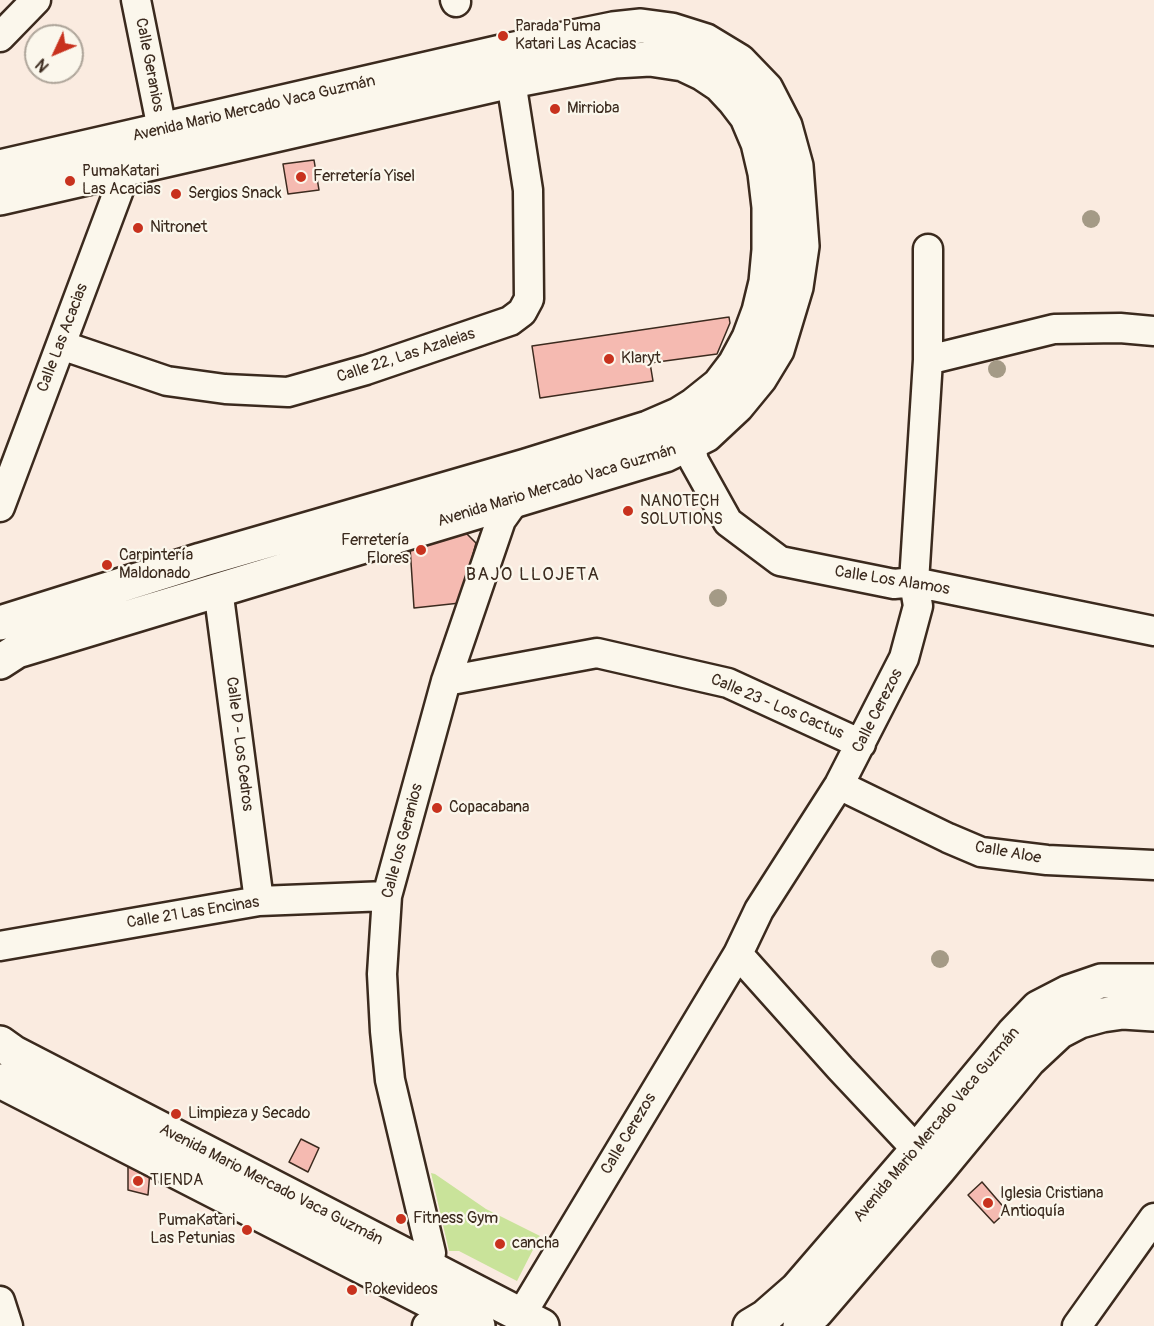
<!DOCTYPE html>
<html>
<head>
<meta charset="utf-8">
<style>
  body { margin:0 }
  #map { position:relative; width:1154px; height:1326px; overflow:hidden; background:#faebe0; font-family:Pangolin,sans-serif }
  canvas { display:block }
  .north { position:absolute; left:24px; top:24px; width:60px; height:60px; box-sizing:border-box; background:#fbf7ec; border:2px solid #aea59a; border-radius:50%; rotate:226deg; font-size:16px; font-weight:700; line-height:24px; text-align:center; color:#3b2a1e }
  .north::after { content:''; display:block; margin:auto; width:21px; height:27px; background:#c8321e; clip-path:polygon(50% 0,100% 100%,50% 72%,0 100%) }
</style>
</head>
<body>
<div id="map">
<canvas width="1154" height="1326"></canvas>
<div class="north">N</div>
</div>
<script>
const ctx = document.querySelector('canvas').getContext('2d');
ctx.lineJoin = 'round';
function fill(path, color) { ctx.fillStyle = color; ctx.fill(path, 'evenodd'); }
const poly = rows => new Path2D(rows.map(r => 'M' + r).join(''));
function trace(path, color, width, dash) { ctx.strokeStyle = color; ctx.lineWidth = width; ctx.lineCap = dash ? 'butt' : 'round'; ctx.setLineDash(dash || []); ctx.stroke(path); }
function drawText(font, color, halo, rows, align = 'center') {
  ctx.font = font + ' Pangolin,sans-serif'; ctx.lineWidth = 4.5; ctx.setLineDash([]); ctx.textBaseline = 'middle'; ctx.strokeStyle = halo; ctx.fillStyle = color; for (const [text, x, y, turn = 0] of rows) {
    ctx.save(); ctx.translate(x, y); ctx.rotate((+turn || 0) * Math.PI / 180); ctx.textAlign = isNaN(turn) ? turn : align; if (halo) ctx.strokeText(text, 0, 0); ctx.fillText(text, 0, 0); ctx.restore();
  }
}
fill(poly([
  [431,1173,435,1174,486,1209,540,1236,517,1281,459,1251,449,1251]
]), '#c9e39a');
const building = poly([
  [314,160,319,190,288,194,283,164,314,160],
  [729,317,730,323,717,354,650,363,653,381,540,398,532,346,729,317],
  [464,531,476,543,460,603,414,608,410,547,464,531],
  [301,1139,319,1148,308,1172,289,1162,301,1139],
  [128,1163,150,1171,148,1195,128,1190,128,1163],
  [982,1182,1007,1211,994,1223,968,1195,982,1182]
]);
fill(building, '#f5bab1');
trace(building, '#3b2a1e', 1.5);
const minor = poly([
  [136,0,162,129],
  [455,0,456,2],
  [0,37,36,0],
  [61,345,167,381,225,389,288,392,366,370,510,321,522,312,529,299,528,190,511,81],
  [928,360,1054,329,1120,328,1154,331],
  [690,443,694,461,728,522,780,561,894,584,914,582,1154,631],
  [0,507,120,187,123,169],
  [209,592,220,604,259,901],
  [446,681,597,653,728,683,861,744],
  [839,785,948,838,981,852,1047,860,1154,865],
  [0,946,259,901,387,896],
  [738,954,840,1068,917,1150],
  [426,1265,431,1253,390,1080,385,1031,382,974,387,896,446,681,501,520,516,499],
  [0,1301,8,1326],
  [521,1315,738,954,759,910,839,785,904,658,918,606,914,582,928,360,928,249],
  [427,1326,432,1324,441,1307],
  [1077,1326,1154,1218]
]);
const major = poly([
  [0,167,505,51,613,29,641,26,671,30,706,41,739,61,766,89,785,126,796,166,802,246,796,287,777,350,760,378,737,406,706,435,690,443,665,455,17,651,0,662],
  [0,198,511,81,615,61,650,59,683,64,702,73,720,85,734,100,747,117,758,143,765,173,769,207,769,250,766,282,759,311,749,338,735,364,719,385,694,405,678,415,648,428,526,466,201,560,0,623],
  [0,1043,14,1053,542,1326],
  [0,1081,478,1326],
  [750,1326,765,1317,797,1289,917,1150,1013,1034,1038,1008,1069,992,1101,981,1154,981],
  [800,1326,816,1312,939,1169,1029,1060,1059,1032,1080,1021,1102,1015,1123,1012,1154,1014]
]);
trace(minor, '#3b2a1e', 33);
trace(major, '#3b2a1e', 38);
trace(minor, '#fbf7ec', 28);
trace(major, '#fbf7ec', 33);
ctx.fillStyle = '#a49a86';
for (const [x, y] of [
  [1091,219],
  [997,369],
  [718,598],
  [940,959]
]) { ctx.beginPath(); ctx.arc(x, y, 9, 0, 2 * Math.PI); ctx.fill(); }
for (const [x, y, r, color] of [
  [503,36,6,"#c8321e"],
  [555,109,6,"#c8321e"],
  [301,177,6,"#c8321e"],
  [70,181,6,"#c8321e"],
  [176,194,6,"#c8321e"],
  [138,228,6,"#c8321e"],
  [609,359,6,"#c8321e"],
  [628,511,6,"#c8321e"],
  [421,550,6,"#c8321e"],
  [107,565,6,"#c8321e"],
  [437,808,6,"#c8321e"],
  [176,1114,6,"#c8321e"],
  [138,1181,6,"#c8321e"],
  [988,1203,6,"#c8321e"],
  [401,1219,6,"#c8321e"],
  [247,1230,6,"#c8321e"],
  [500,1244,6,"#c8321e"],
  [352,1290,6,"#c8321e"]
]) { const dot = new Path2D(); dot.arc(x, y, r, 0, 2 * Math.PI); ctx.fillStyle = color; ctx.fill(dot); trace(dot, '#fbf7ec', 2); }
drawText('16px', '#3b2a1e', '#fbf7ec', [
  ["Parada Puma",515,27],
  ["Katari Las Acacias",515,45],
  ["Mirrioba",567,109],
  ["PumaKatari",82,172],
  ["Las Acacias",82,190],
  ["Ferretería Yisel",313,177],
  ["Sergios Snack",188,194],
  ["Nitronet",150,228],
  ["Klaryt",621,359],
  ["NANOTECH",640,502],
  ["SOLUTIONS",640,520],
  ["Ferretería",409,541,"right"],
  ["Flores",409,559,"right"],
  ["Carpintería",119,556],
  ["Maldonado",119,574],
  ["Copacabana",449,808],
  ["Limpieza y Secado",188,1114],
  ["TIENDA",150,1181],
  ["Iglesia Cristiana",1000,1194],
  ["Antioquía",1000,1212],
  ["Fitness Gym",413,1219],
  ["PumaKatari",235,1221,"right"],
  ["Las Petunias",235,1239,"right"],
  ["cancha",512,1244],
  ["Pokevideos",364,1290]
], 'left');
drawText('16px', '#3b2a1e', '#fbf7ec', [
  ["Calle Geranios",149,65,79],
  ["Avenida Mario Mercado Vaca Guzmán",254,109,-13],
  ["Calle Las Acacias",63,338,-69],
  ["Calle 22, Las Azaleias",406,356,-18],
  ["Avenida Mario Mercado Vaca Guzmán",557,486,-17],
  ["Calle Los Alamos",892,581,9],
  ["Calle 23 - Los Cactus",777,707,23],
  ["Calle Cerezos",878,711,-63],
  ["Calle D - Los Cedros",239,744,83],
  ["Calle los Geranios",403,841,-75],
  ["Calle Aloe",1008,853,10],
  ["Calle 21 Las Encinas",193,913,-9],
  ["Avenida Mario Mercado Vaca Guzmán",937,1125,-50],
  ["Calle Cerezos",629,1134,-59],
  ["Avenida Mario Mercado Vaca Guzmán",271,1185,27]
]);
ctx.letterSpacing = '1.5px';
drawText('18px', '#3b2a1e', '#fbf7ec', [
  ["BAJO LLOJETA",533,575]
]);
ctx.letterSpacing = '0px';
</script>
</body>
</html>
